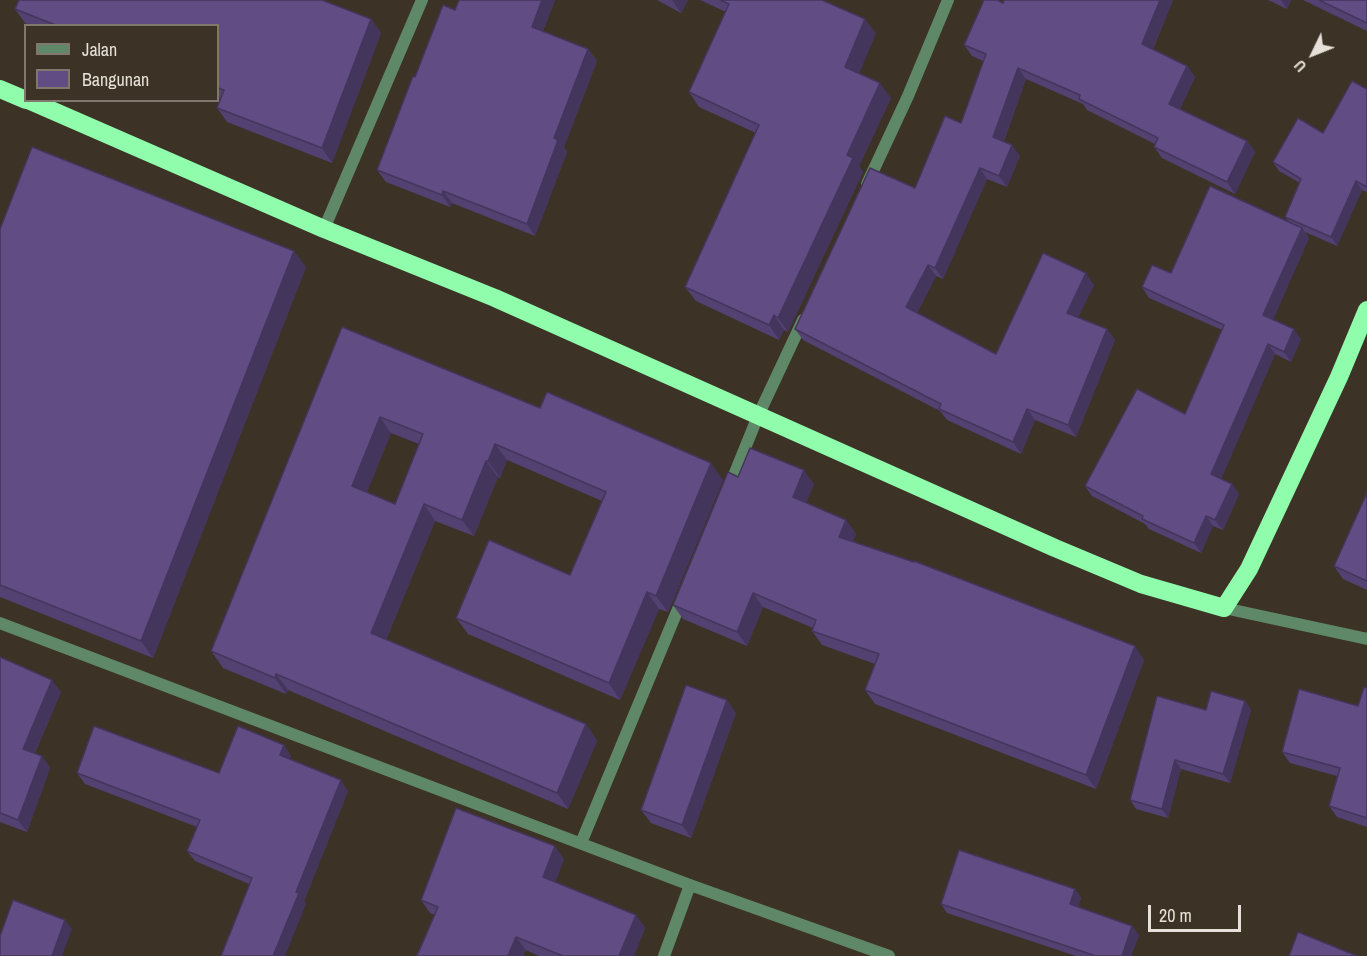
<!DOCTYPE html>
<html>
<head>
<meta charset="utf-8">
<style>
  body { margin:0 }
  #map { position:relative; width:1367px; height:956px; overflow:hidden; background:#3c3225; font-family:"Archivo Narrow",sans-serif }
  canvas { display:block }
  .legend { position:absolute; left:24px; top:24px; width:195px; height:78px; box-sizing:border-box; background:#3c3225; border:2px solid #80786d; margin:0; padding:8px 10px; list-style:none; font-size:18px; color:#e6e0d8 }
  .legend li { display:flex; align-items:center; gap:12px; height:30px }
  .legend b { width:30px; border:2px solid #80786d }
  .north { position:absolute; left:1283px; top:24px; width:60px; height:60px; -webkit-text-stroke:4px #3c3225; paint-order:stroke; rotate:227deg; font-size:16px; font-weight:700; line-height:24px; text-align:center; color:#e6e0d8 }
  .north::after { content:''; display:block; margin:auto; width:21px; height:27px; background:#e6e0d8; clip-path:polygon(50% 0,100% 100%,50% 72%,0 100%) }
  .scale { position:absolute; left:1148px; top:905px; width:93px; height:27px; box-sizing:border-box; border:3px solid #e6e0d8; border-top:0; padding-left:8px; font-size:18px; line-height:21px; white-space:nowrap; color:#e6e0d8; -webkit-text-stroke:4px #3c3225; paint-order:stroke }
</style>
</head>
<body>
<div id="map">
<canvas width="1367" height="956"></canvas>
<ul class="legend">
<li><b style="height:8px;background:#5e8867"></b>Jalan</li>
<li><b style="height:16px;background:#614c84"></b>Bangunan</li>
</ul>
<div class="north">U</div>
<div class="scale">20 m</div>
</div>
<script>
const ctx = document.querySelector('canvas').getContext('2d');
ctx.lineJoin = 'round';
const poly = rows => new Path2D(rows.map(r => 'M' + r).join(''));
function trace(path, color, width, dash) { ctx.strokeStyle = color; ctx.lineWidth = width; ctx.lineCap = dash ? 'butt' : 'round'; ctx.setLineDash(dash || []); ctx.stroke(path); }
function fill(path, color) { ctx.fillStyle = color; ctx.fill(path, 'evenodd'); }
trace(poly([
  [867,184,908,96,948,0],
  [324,229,422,0],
  [728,490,758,416,803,320],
  [1224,608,1367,639],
  [0,623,690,885,889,956],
  [581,843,683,597],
  [664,956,690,885]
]), '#5e8867', 12);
trace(poly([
  [0,89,26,100],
  [28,100,324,229,495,298,1055,548,1141,584,1224,608,1249,569,1339,377,1367,310]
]), '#8ffdab', 18);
fill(poly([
  [459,0,555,0,543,31,588,49,597,61,564,147,567,152,535,236,452,203,450,207,386,182,377,170,455,10],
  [657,0,688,0,681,13],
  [700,0,822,0,876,33,859,73,891,98,859,166,863,172,788,332,784,330,779,340,696,301,685,287,756,133,699,107,689,92,726,12],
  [1173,0,1153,49,1187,66,1195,77,1180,109,1247,141,1255,152,1235,194,1162,158,1154,147,1155,144,1087,110,1083,104,1026,79,1004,141,1020,156,1007,187,987,179,943,279,936,276,917,313,996,354,1094,285,1078,317,1107,329,1115,340,1076,437,1035,420,1021,454,947,420,940,411,803,340,795,329,915,188,961,123,983,61,972,56,964,45,1003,3],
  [1268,0,1291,0,1287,9],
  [1303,0,1367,0,1367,31],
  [15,9,371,19,381,33,332,163,227,122,217,108,221,99,218,98,218,26,31,26,25,23],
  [1367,89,1367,192,1362,190,1337,246,1305,232,1309,238,1273,319,1301,339,1291,362,1275,354,1221,479,1232,484,1239,494,1223,530,1213,526,1201,553,1149,529,1145,524,1092,496,1085,486,1185,414,1222,330,1149,298,1142,287,1171,273,1289,222,1285,217,1300,183,1279,171,1273,162,1323,133],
  [0,229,306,267,153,658,0,597],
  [342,327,540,408,723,480,668,612,659,609,620,700,468,634,456,618,570,575,602,501,507,460,500,478,498,477,474,536,435,521,386,640,586,724,597,741,568,809,288,690,286,694,223,668,211,651],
  [391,433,419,444,395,504,367,492],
  [738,477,814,484,806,503,846,520,856,534,853,541,1144,660,1096,789,875,704,865,690,875,664,822,645,812,631,813,628,763,607,747,646,683,619,673,605],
  [1367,493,1367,590,1343,579,1334,566],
  [0,657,61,692,35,753,42,756,50,768,27,832,0,822],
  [1367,688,1367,827,1337,817,1329,806,1337,776,1290,763,1282,752,1358,706],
  [1245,701,1251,710,1230,783,1181,769,1168,818,1136,809,1130,800,1206,710],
  [736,713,691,838,651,823,641,810],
  [291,756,290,759,348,791,304,901,306,904,249,884,195,861,187,851,197,827,85,784,77,773,219,773],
  [564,859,555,882,636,915,645,928,634,956,539,956,526,950,523,956,416,956,435,915,430,913,421,900],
  [1075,889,1081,898,1078,907,1132,926,1139,935,1131,956,1076,956,947,913,941,904]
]), '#534172');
fill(poly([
  [542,0,555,0,540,39,532,27],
  [672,0,688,0,681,13],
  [1160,0,1173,0,1150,55,1142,44],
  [1281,0,1291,0,1287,9],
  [371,19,381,33,332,163,322,148],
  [865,19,876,33,856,81,845,67],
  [588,49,597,61,564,147,567,152,535,236,527,224,554,138],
  [1187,66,1195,77,1177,115,1169,104],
  [1018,68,1026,79,1001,148,993,137],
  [880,83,891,98,859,166,863,172,788,332,778,318,847,155],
  [1247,141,1255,152,1235,194,1227,182],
  [1012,145,1020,156,1007,187,999,176],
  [980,168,987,179,943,279,935,268],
  [1356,181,1362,190,1337,246,1331,237],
  [443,191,452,203,450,207,442,195],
  [1302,228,1309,238,1271,325,1263,315],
  [294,251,306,267,153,658,141,641],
  [928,265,936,276,914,319,906,307],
  [1086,273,1094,285,1075,324,1067,313],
  [774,315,784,330,779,340,769,325],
  [1107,329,1115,340,1076,437,1068,425],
  [1294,329,1301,339,1291,362,1284,352],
  [1268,344,1275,354,1219,484,1211,474],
  [1027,409,1035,420,1021,454,1013,442],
  [380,417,391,433,363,502,352,486],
  [495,444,507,460,500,478,488,461],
  [486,461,498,477,474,536,462,520],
  [711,463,723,480,668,612,656,596],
  [804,470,814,484,803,511,793,497],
  [1232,484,1239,494,1223,530,1215,520],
  [424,504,435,521,382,649,371,633],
  [1206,516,1213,526,1201,553,1194,543],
  [846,520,856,534,849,551,839,537],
  [647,592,659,609,620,700,609,683],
  [753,593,763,607,747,646,737,632],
  [1135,646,1144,660,1096,789,1086,775],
  [276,674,288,690,286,694,275,678],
  [52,680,61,692,31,761,23,749],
  [727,700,736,713,691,838,682,825],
  [1245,701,1251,710,1230,783,1223,774],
  [586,724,597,741,568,809,557,793],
  [284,745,291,756,287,766,280,755],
  [42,756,50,768,27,832,18,820],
  [1175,760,1181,769,1168,818,1162,809],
  [341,780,348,791,304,901,306,904,285,956,273,956,296,892],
  [555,846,564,859,552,891,543,877],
  [1075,889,1081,898,1076,913,1070,904],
  [636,915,645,928,634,956,619,956],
  [65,920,72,929,62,956,52,956],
  [1132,926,1139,935,1131,956,1122,956],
  [516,937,526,950,523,956,508,956]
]), '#44355c');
const building = poly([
  [19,0,322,0,371,19,322,148,217,108,224,90,218,88,218,26,58,26,15,9,19,0],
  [459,0,542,0,532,27,588,49,554,138,558,140,527,224,443,191,442,195,377,170,413,76,415,77,443,5,455,10,459,0],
  [720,0,822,0,865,19,845,67,880,83,847,155,853,158,778,318,774,315,769,325,685,287,759,125,689,92,729,4,720,0],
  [984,0,997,0,1003,3,1004,0,1160,0,1142,44,1187,66,1169,104,1247,141,1227,182,1154,147,1158,138,1079,99,1080,95,1018,68,993,137,1012,145,999,176,980,168,935,268,928,265,906,307,996,354,1043,253,1086,273,1067,313,1107,329,1068,425,1027,409,1013,442,939,409,941,404,795,329,870,168,915,188,945,116,961,123,986,54,964,45,984,0],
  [1319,0,1367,0,1367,23,1319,0],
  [1352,81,1367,89,1367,187,1356,181,1331,237,1285,217,1301,179,1273,162,1298,118,1323,133,1352,81],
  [32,147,294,251,141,641,0,585,0,229,32,147],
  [1210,186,1302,228,1263,315,1294,329,1284,352,1268,344,1211,474,1232,484,1215,520,1206,516,1194,543,1142,519,1143,516,1085,486,1137,389,1185,414,1224,325,1142,287,1152,265,1171,273,1210,186],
  [342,327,540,408,547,392,711,463,656,596,647,592,609,683,456,618,489,540,570,575,606,492,495,444,488,461,486,461,462,520,424,504,371,633,586,724,557,793,276,674,275,678,211,651,342,327],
  [380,417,423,434,395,504,352,486,380,417],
  [750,448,804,470,793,497,846,520,839,537,914,562,914,561,1135,646,1086,775,865,690,879,654,812,631,816,620,753,593,737,632,673,605,728,472,738,477,750,448],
  [1367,493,1367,581,1334,566,1367,493],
  [0,657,52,680,23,749,42,756,18,820,0,813,0,657],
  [686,685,727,700,682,825,641,810,686,685],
  [1364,687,1367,688,1367,818,1329,806,1340,768,1282,752,1299,689,1358,706,1364,687],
  [1211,691,1245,701,1223,774,1175,760,1162,809,1130,800,1157,696,1206,710,1211,691],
  [94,726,219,773,238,726,284,745,280,755,341,780,296,892,299,893,273,956,221,956,252,878,187,851,200,820,77,773,94,726],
  [456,808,555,846,543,877,636,915,619,956,563,956,516,937,508,956,417,956,438,907,421,900,456,808],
  [959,850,1075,889,1070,904,1132,926,1122,956,1093,956,1093,955,941,904,959,850],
  [13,900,65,920,52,956,0,956,0,936,13,900],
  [1298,932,1357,956,1289,956,1298,932]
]);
fill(building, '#614c84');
trace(building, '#44355c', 1.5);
</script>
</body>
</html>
